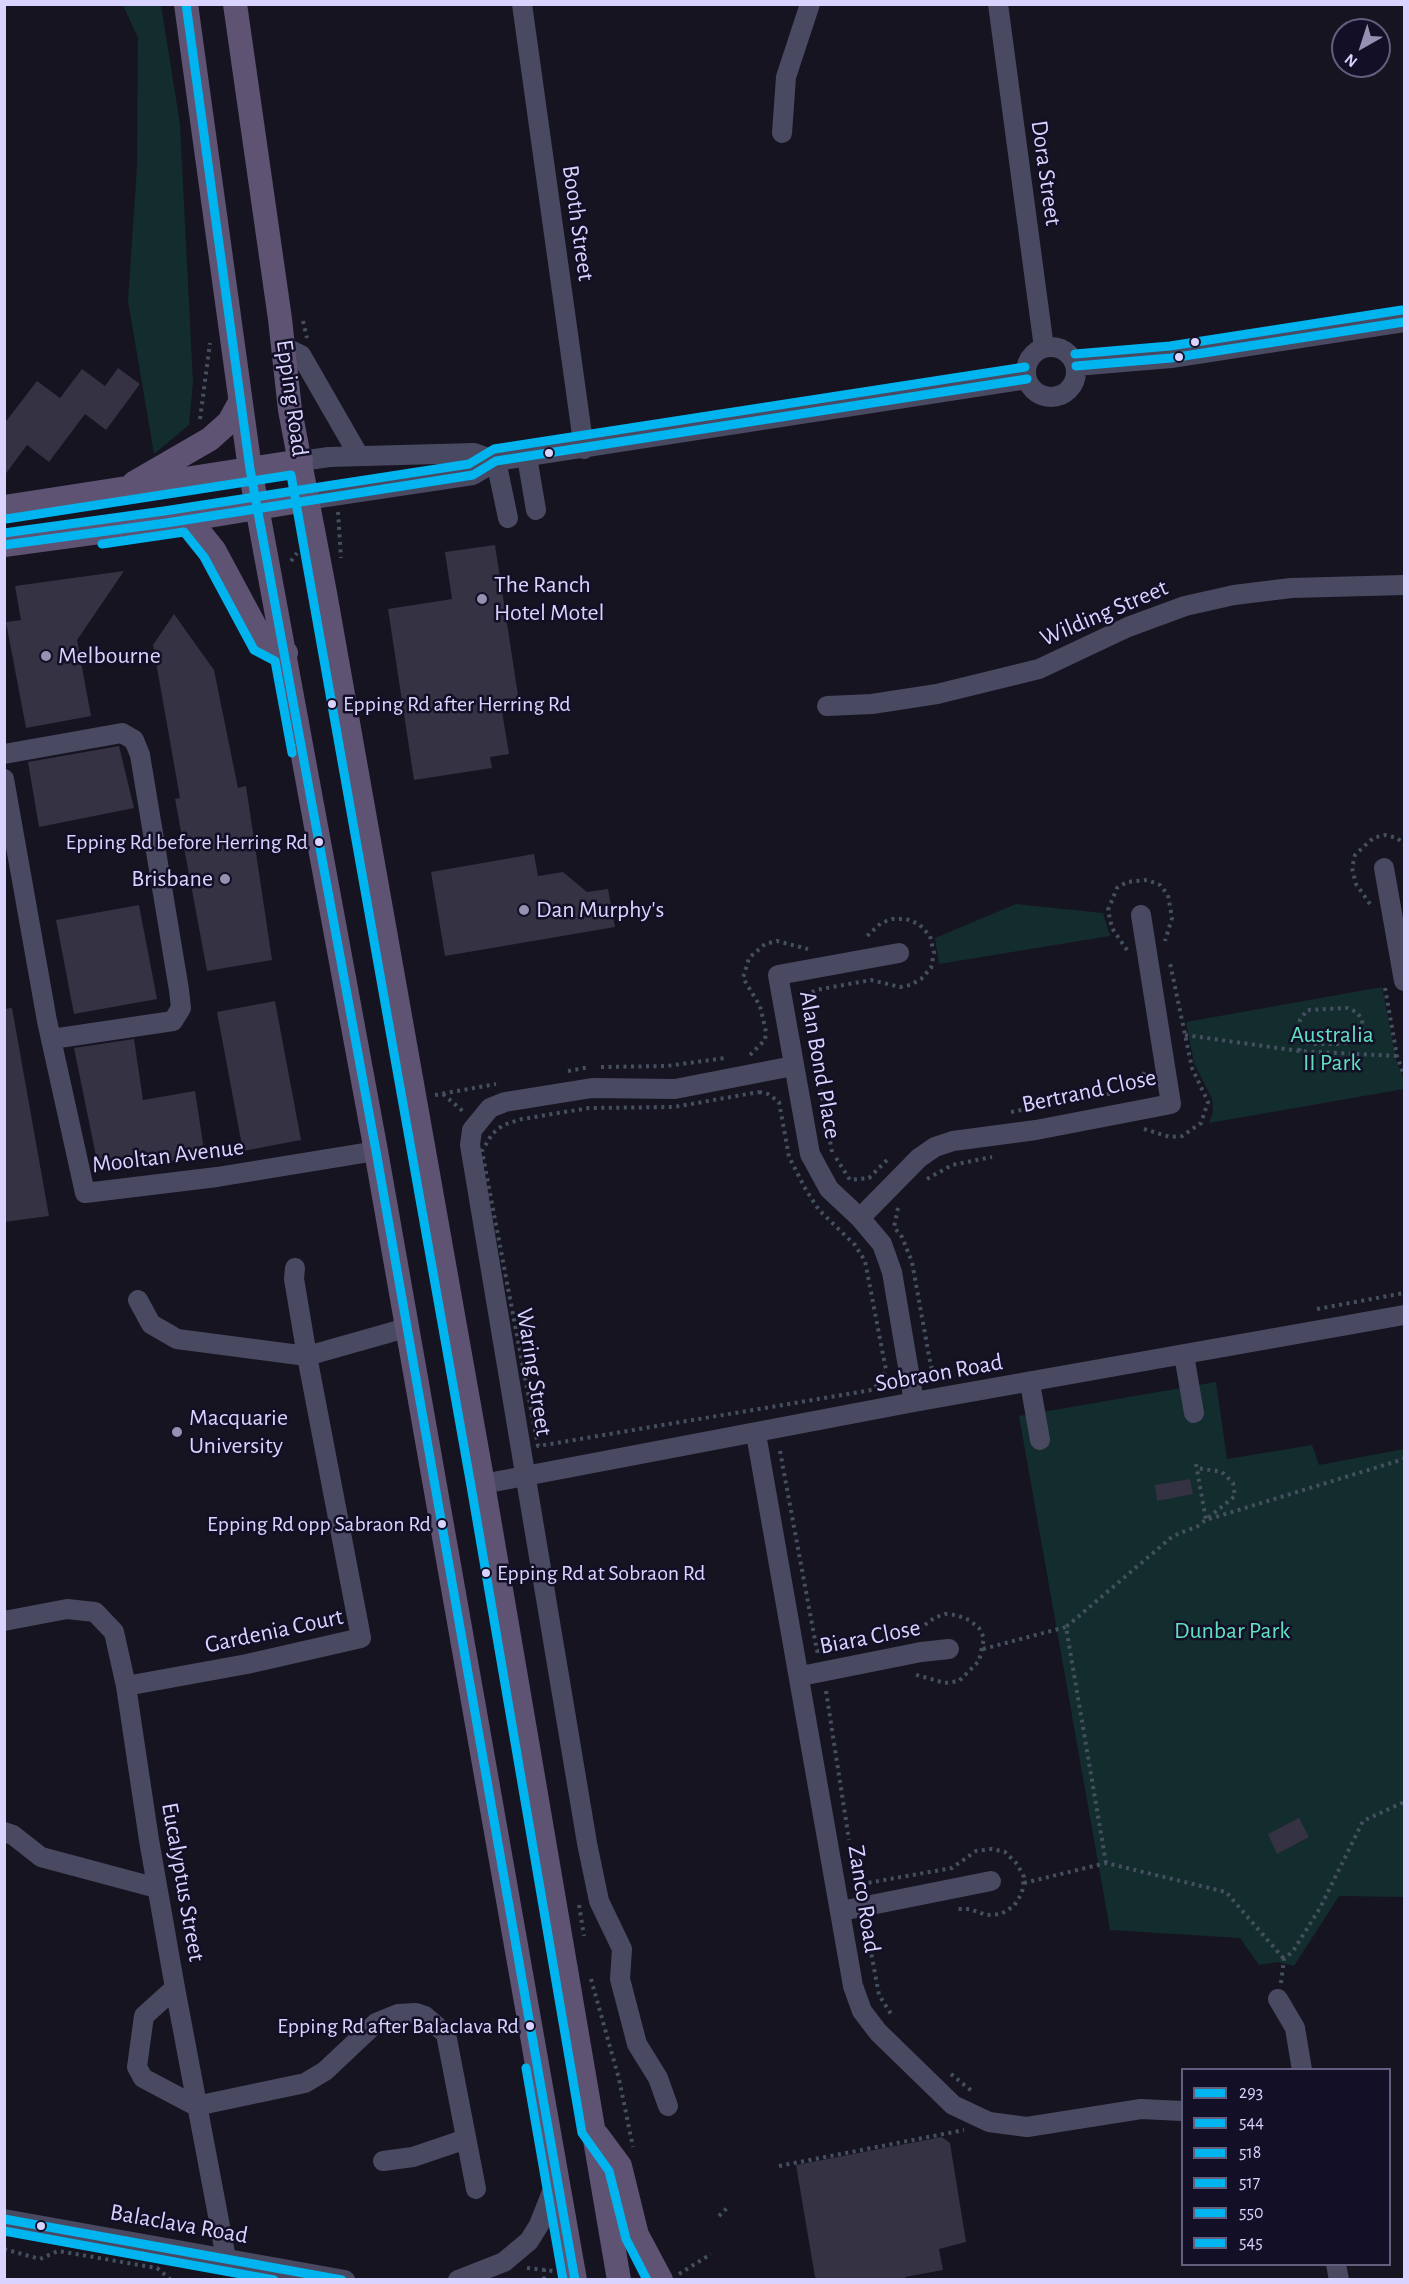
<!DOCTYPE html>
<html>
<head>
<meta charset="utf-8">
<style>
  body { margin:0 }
  #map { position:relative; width:1409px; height:2284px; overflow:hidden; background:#161421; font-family:"Alegreya Sans",sans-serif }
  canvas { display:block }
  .frame { position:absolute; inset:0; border:6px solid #d9d4ff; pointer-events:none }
  .legend { position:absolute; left:1181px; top:2068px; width:210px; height:198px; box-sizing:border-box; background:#130f26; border:2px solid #625e7d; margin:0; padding:8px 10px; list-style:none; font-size:18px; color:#d9d4ff }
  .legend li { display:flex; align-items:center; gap:12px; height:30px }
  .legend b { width:30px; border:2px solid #625e7d }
  .north { position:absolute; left:1331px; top:18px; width:60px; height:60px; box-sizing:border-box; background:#130f26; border:2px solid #625e7d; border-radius:50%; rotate:219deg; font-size:16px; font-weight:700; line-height:24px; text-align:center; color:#d9d4ff }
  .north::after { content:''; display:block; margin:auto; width:21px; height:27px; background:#9591b1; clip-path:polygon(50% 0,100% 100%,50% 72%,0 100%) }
</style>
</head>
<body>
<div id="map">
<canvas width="1409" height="2284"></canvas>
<div class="frame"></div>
<ul class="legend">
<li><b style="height:8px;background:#00b5ef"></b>293</li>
<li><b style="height:8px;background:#00b5ef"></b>544</li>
<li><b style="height:8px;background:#00b5ef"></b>518</li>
<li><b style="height:8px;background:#00b5ef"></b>517</li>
<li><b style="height:8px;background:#00b5ef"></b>550</li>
<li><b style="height:8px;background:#00b5ef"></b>545</li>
</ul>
<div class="north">N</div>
</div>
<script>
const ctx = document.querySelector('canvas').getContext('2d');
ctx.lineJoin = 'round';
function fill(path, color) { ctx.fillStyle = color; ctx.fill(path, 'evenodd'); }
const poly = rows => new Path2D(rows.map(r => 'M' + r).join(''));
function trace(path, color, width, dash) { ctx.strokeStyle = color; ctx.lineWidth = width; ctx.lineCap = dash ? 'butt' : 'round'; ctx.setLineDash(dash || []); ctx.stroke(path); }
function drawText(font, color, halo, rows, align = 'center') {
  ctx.font = font + ' "Alegreya Sans",sans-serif'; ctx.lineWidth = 5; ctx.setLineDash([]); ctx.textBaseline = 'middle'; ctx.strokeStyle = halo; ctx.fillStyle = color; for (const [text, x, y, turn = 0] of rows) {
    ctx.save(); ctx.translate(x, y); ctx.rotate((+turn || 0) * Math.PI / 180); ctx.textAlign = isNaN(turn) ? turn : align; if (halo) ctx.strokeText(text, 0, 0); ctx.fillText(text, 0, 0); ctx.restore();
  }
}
fill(poly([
  [123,5,161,5,180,124,193,382,189,425,154,454,128,301,137,167,138,38],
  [1016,904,1103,913,1110,936,939,964,935,938],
  [1382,987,1396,1060,1404,1079,1404,1089,1209,1123,1213,1112,1212,1099,1194,1063,1186,1022],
  [1216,1382,1227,1459,1312,1445,1319,1465,1404,1449,1404,1897,1339,1896,1294,1966,1278,1962,1259,1965,1240,1938,1110,1930,1019,1416]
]), '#132c2d');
fill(poly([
  [118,368,140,384,106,430,85,414,49,462,27,445,4,476,4,424,37,381,60,398,82,369,105,386],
  [495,545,519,702,501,705,509,754,490,757,492,768,414,780,388,609,452,599,445,552],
  [124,571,77,640,91,716,26,728,6,622,21,620,15,586],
  [174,614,214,670,238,788,246,786,272,960,207,971,175,799,180,798,153,645],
  [119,746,134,808,39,827,28,762],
  [534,854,538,876,563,872,587,892,608,889,615,927,445,956,431,872],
  [139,905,157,999,74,1014,56,920],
  [275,1001,301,1140,243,1151,217,1012],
  [12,1008,49,1216,4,1222,4,1009],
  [134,1039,143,1100,195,1091,205,1156,99,1171,74,1048],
  [1190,1479,1193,1494,1157,1501,1155,1485],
  [1299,1818,1309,1837,1277,1854,1268,1834],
  [942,2137,950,2143,966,2242,939,2249,943,2270,905,2277,906,2280,820,2280,815,2277,796,2165]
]), '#343243');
trace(poly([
  [303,321,307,338],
  [200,419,210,343],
  [338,512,341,558],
  [291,561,297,553],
  [1370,904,1356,884,1352,868,1355,855,1373,838,1385,835,1397,838,1404,844],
  [1127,950,1112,928,1108,910,1117,888,1127,882,1147,880,1160,885,1168,895,1172,918,1165,941],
  [1385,988,1397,1056,1404,1075],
  [1185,1035,1299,1051,1397,1056],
  [1299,1051,1302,1040,1299,1031,1300,1020,1307,1010,1347,1008,1357,1012,1362,1020,1363,1028,1356,1037,1343,1044,1310,1044,1302,1040],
  [750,1055,765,1040,766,1032,760,1006,743,978,749,958,765,944,777,941,808,949],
  [601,1067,667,1066,725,1058],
  [568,1071,590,1067],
  [759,1092,768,1094,779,1102,789,1157,806,1190,819,1210,855,1245,865,1261,886,1370,880,1382,872,1390,538,1446,482,1151,492,1134,503,1125,522,1119,589,1108,674,1107,759,1092],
  [443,1094,465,1113],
  [435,1095,496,1084],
  [1011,1112,1135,1089,1146,1070],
  [1144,1129,1170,1137,1182,1136,1201,1123,1208,1102,1192,1068,1170,963],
  [832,1152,806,1005,807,995,816,990,871,980,900,987,910,985,921,979,931,968,934,953,930,936,919,924,906,919,892,919,881,923,865,938],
  [836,1158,850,1180,869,1178,889,1158],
  [927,1179,952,1165,992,1157],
  [898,1208,894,1227,902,1237,912,1262,931,1367,947,1377],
  [1317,1309,1404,1293],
  [780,1451,817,1651,837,1647],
  [1196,1464,1206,1520,1404,1459],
  [913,1634,934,1618,945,1614,956,1615,969,1620,979,1628,984,1638,979,1661,959,1681,945,1683,913,1674],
  [983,1649,1066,1627],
  [826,1691,849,1840],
  [1106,1863,1066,1627,1173,1536,1198,1526,1235,1496,1233,1483,1222,1472,1197,1468],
  [855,1883,856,1885,952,1868,976,1851,992,1849,1005,1852,1017,1864,1024,1877,1022,1893,1014,1906,1001,1914,986,1915,970,1909,956,1909],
  [1024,1883,1106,1863,1226,1892,1284,1959],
  [579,1905,584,1936],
  [866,1925,879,1995,891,2014],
  [591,1979,619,2079,633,2147],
  [1281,1983,1284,1959,1293,1951,1320,1908,1363,1821,1404,1802],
  [951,2074,973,2092],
  [779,2166,964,2130],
  [719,2216,728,2207],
  [4,2249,40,2259,58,2251,157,2268,171,2280],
  [527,2268,553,2271],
  [544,2269,544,2280],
  [679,2274,711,2254]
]), '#44505f', 4, [3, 4.5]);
trace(poly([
  [522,4,584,449],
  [998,4,1044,348],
  [782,133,786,77,810,4],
  '1026 372a25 25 0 1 1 50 0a25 25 0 1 1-50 0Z',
  [284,347,301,355,359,456],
  [1076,366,1171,358,1404,322],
  [527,457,536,510],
  [301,461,329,457,474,453,496,461],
  [496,461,508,518],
  [306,500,473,475,496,461,1027,379],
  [827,706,872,704,937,694,1039,669,1128,627,1185,606,1234,595,1291,588,1404,585],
  [4,754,122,733,134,740,140,755,179,990,181,1008,173,1021,52,1039],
  [4,779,47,1021,85,1193,217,1177,376,1151],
  [1384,868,1404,981],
  [899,953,778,975,810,1154,829,1189,860,1218,882,1244,892,1272,914,1402],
  [860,1218,919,1158,935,1147,953,1141,1036,1130,1171,1104,1141,915],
  [138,1300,151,1324,177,1339,307,1356,406,1328],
  [1184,1355,1194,1413],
  [1030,1383,1040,1440],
  [756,1434,853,1986,862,2011,878,2032,953,2105,989,2122,1027,2127,1141,2109,1182,2111],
  [483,1484,914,1402,1404,1315],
  [4,1621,67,1609,95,1612,114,1632,126,1686,149,1840,175,1988,226,2258],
  [801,1676,921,1652,949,1649],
  [126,1686,247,1664,361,1638,307,1356,294,1279,295,1268],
  [4,1832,13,1835,41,1857,157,1888],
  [841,1911,991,1881],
  [175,1988,144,2016,137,2067,143,2078,196,2106,305,2083,325,2071,376,2023,398,2014,416,2013,425,2016,446,2034,476,2189],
  [1278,1999,1295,2028,1302,2070],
  [668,2106,658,2078,637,2044,620,1979,622,1949,599,1901,587,1843,470,1145,472,1130,490,1108,505,1102,592,1088,675,1089,793,1066],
  [383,2161,413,2157,466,2139],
  [4,2219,345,2280],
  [1336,2264,1339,2280],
  [458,2280,504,2262,529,2241,539,2225,557,2179]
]), '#4a4962', 20);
trace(poly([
  [186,4,250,469,376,1151,575,2280],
  [235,4,280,319,290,410,325,593,483,1484,619,2280],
  [134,483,210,439,229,422,240,402],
  [4,507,301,461],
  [189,519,214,550,264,643,286,653],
  [4,545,166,523,306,500],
  [597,2135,620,2166,637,2235,661,2280]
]), '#5e5373', 24);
trace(poly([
  [186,4,250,469,376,1151,575,2280]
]), '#00b5ef', 9);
trace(poly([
  [6,519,291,475,471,1486,582,2133,609,2171,626,2239,647,2280],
  [102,544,184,532,204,557,254,650,275,661,292,753],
  [526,2068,563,2280]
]), '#00b5ef', 9);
trace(poly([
  [1076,366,1171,358,1404,322],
  [4,545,166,523,473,475,496,461,1027,379]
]), '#00b5ef', 9);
trace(poly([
  [1075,354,1170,346,1402,310],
  [4,533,164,511,469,464,494,449,1025,367]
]), '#00b5ef', 9);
trace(poly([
  [4,2219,342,2280]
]), '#00b5ef', 9);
trace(poly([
  [4,2231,274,2280]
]), '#00b5ef', 9);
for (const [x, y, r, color] of [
  [1195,342,5,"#d9d4ff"],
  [1179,357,5,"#d9d4ff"],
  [549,453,5,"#d9d4ff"],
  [482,599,6,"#9591b1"],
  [46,656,6,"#9591b1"],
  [332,704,5,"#d9d4ff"],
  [319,842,5,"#d9d4ff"],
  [225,879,6,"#9591b1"],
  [524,910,6,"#9591b1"],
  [177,1432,6,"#9591b1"],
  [442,1524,5,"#d9d4ff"],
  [486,1573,5,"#d9d4ff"],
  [530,2026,5,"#d9d4ff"],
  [41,2226,5,"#d9d4ff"]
]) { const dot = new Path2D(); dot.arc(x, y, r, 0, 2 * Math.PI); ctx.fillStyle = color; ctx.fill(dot); trace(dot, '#130f26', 2); }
drawText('22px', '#d9d4ff', '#130f26', [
  ["Epping Rd after Herring Rd",343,704,"left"],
  ["Epping Rd before Herring Rd",308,842],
  ["Epping Rd opp Sabraon Rd",431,1524],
  ["Epping Rd at Sobraon Rd",497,1573,"left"],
  ["Epping Rd after Balaclava Rd",519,2026]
], 'right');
drawText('24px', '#d9d4ff', '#130f26', [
  ["Dora Street",1046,173,82],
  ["Booth Street",578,223,82],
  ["Epping Road",292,398,82],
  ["Wilding Street",1104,613,-23],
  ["Alan Bond Place",820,1065,80],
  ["Bertrand Close",1089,1091,-12],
  ["Mooltan Avenue",168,1156,-7],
  ["Waring Street",534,1372,81],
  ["Sobraon Road",939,1373,-10],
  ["Gardenia Court",274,1631,-12],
  ["Biara Close",870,1637,-11],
  ["Eucalyptus Street",183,1882,80],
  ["Zanco Road",864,1899,81],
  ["Balaclava Road",179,2224,10]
]);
drawText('24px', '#d9d4ff', '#130f26', [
  ["The Ranch",494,585],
  ["Hotel Motel",494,613],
  ["Melbourne",58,656],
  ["Brisbane",213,879,"right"],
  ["Dan Murphy's",536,910],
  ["Macquarie",189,1418],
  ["University",189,1446]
], 'left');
drawText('24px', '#5fe0c0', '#130f26', [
  ["Australia",1332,1035],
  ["II Park",1332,1063],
  ["Dunbar Park",1232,1631]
]);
</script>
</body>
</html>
